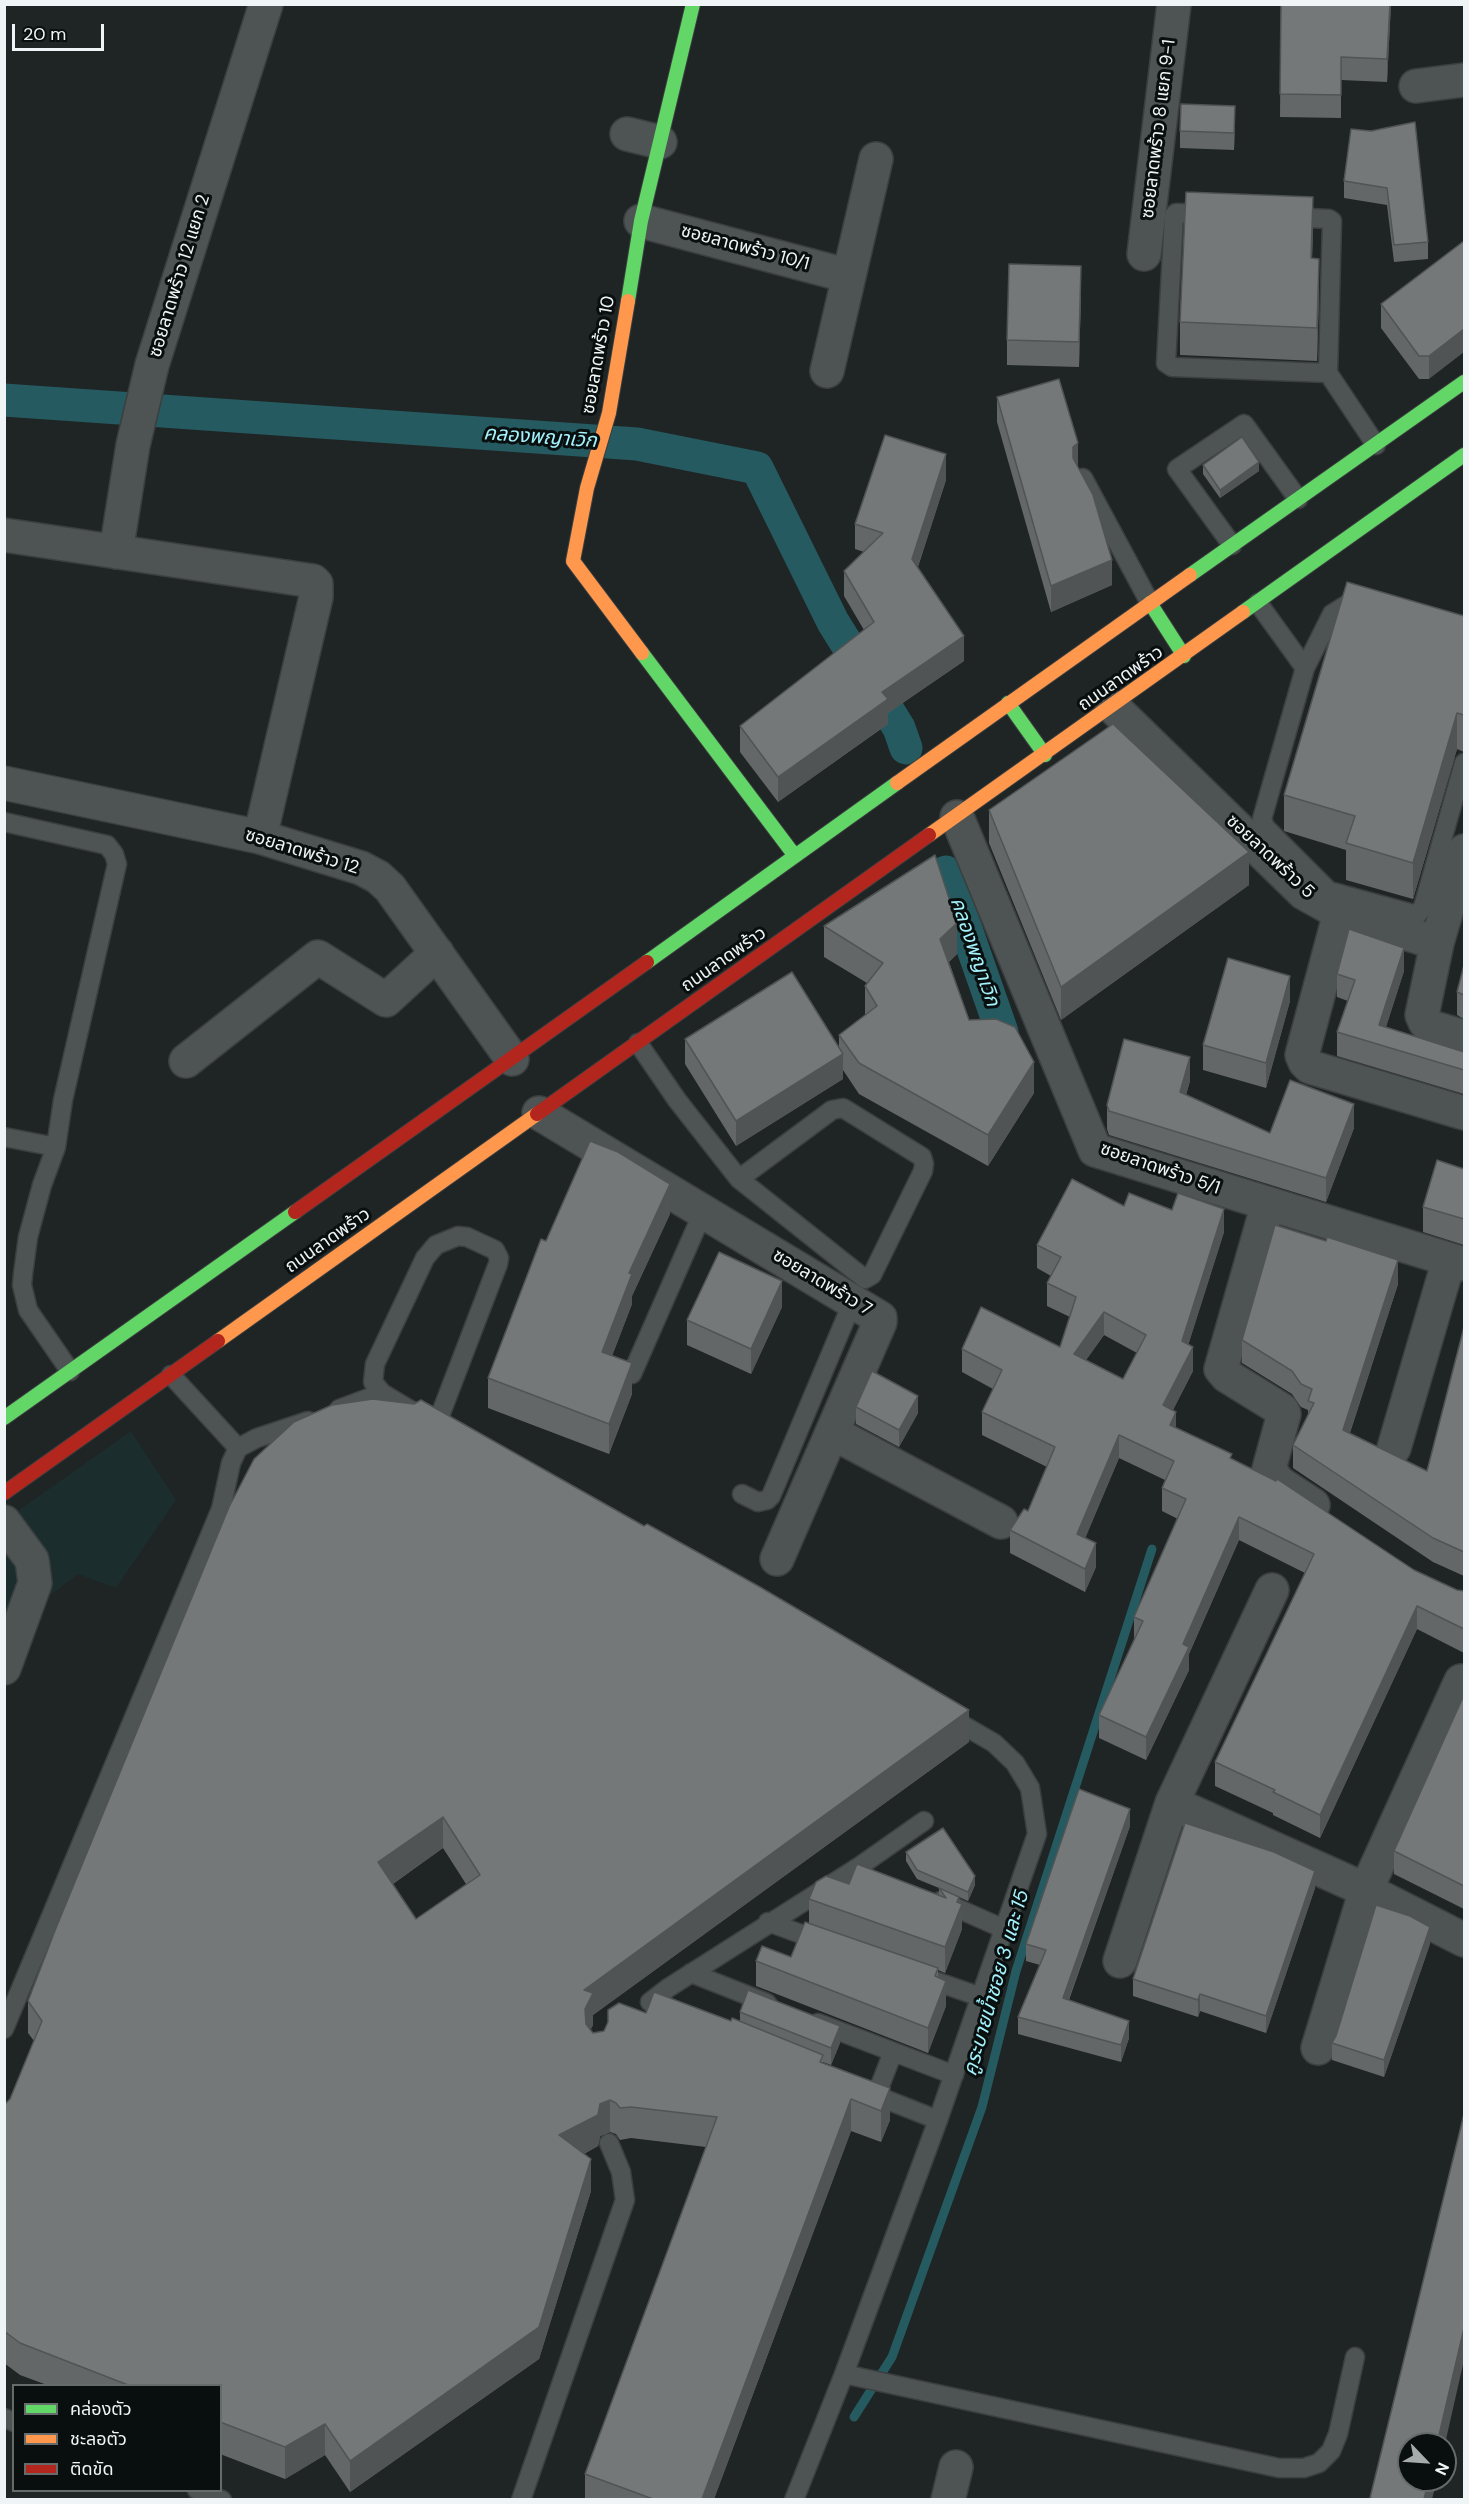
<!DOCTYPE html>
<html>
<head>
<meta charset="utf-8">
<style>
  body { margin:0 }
  #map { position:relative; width:1469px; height:2504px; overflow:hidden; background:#1f2424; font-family:"DM Sans","Noto Sans Thai",sans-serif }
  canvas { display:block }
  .frame { position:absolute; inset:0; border:6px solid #eff5f6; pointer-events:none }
  .legend { position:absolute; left:12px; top:2384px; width:210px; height:108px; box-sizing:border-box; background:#090e0f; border:2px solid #656a6b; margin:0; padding:8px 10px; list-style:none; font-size:18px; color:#eff5f6 }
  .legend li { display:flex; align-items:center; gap:12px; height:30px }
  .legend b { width:30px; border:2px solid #656a6b }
  .north { position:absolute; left:1397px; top:2432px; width:60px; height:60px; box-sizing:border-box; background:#090e0f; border:2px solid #656a6b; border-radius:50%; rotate:115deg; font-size:16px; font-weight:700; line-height:24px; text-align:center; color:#eff5f6 }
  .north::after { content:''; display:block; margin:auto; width:21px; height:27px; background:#a6acac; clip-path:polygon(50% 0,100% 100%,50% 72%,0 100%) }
  .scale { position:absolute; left:12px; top:24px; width:92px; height:27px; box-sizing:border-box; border:3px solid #eff5f6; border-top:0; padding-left:8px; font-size:18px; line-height:21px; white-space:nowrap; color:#eff5f6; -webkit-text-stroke:4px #090e0f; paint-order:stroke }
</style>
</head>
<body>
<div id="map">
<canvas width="1469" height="2504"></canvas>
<div class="frame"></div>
<ul class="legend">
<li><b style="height:8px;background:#63d668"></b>คล่องตัว</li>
<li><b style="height:8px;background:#ff974d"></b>ชะลอตัว</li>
<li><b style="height:8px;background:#b3261e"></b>ติดขัด</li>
</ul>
<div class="north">N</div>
<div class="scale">20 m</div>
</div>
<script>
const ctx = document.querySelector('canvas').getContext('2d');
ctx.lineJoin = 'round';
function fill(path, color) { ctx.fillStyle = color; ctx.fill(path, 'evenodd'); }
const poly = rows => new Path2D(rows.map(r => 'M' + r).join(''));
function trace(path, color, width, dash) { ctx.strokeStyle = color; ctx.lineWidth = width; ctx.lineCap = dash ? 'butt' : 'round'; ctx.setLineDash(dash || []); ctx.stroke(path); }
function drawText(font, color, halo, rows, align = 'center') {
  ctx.font = font + ' "DM Sans","Noto Sans Thai",sans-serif'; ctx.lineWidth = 6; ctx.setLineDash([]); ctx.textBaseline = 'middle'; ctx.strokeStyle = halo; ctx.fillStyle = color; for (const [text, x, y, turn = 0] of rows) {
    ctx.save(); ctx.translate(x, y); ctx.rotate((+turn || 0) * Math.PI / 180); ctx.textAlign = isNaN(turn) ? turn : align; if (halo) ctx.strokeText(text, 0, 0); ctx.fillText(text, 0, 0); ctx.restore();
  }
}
fill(poly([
  [131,1431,176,1500,116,1588,78,1574,5,1630,5,1520]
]), '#1c2d2e');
trace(poly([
  [854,2417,892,2357,982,2107,1016,1971,1152,1549]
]), '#255a60', 9);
trace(poly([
  [4,400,637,444,757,468,833,622,899,728,906,748],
  [946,872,1002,1032]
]), '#255a60', 33);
const lane = poly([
  [1207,214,1176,213,1174,215,1166,363,1172,367,1328,373],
  [1289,217,1329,219,1332,221,1328,373,1376,445],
  [1083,478,1150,603],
  [1232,545,1177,469,1244,424,1298,499],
  [1362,602,1348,604,1332,614,1305,668,1262,819,1265,827,1329,891,1417,915,1423,907,1464,763],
  [1258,603,1305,668],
  [4,822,107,845,114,854,117,864,63,1100,56,1147,42,1185,28,1237,23,1274,22,1285,28,1310,70,1371],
  [638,1043,677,1100,739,1179,865,1279,872,1275,923,1171,924,1164,922,1157,843,1108,832,1110,739,1179],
  [4,1137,56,1147],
  [632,1374,703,1212],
  [171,1375,238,1448],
  [382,1393,373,1382,375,1364,425,1258,436,1245,458,1236,467,1237,495,1250,499,1258,498,1264,436,1426],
  [339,1409,382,1393,417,1414],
  [742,1494,758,1502,767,1500,771,1496,853,1301],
  [941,1901,1004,1929],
  [768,1922,823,1942],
  [691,1973,767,2003],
  [923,1977,981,1997],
  [659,2006,650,2002,668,1988,860,1866,924,1821],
  [818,2023,954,2075],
  [4,2029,221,1509,231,1463,238,1448,257,1438,308,1421],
  [867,2092,938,2120],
  [876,2096,893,2052],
  [844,2374,1279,2468,1304,2468,1319,2463,1331,2451,1338,2434,1355,2357],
  [4,2418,14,2422],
  [197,2490,222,2500],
  [521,2500,625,2200,621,2172,609,2143],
  [794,2500,844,2374,938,2120,1037,1834,1030,1788,1015,1763,994,1743,949,1717]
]);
const street = poly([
  [1416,86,1464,80],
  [627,134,660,142],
  [641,221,849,276],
  [1144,254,1174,4],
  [827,371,876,159],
  [4,535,313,581,316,584,316,597,260,837],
  [116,552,133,445,152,365,266,4],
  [1113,707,1304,893,1340,913,1437,943],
  [4,783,260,837,361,868,378,877,390,888,512,1059],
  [957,817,1095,1150,1464,1264],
  [1464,851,1437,943,1422,1015,1425,1022,1431,1027,1464,1037],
  [1340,913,1302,1055,1305,1062,1310,1067,1464,1113],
  [186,1061,318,957,386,1000,437,953],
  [539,1113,880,1318,880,1322,777,1559],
  [1268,1204,1221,1369,1227,1376,1282,1410,1284,1414,1269,1469,1278,1482,1313,1505],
  [833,1433,1001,1522],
  [1394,1448,1449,1260],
  [4,1522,32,1560,35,1583,4,1668],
  [1172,1803,1366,1890,1464,1940],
  [1120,1961,1172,1803,1272,1590],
  [1318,2048,1366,1890,1461,1681],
  [948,2500,956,2467]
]);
const fast = poly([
  [628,301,641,221,693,4],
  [1190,575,1464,382],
  [1150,603,1184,656],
  [1243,612,1464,455],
  [642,653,795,856],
  [1008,703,1045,755],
  [647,962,897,783],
  [4,1418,295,1212]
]);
const slow = poly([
  [628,301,609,413,587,488,573,561,642,653],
  [897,783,1190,575],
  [929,835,1243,612],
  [218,1341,537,1114]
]);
const jam = poly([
  [537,1114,929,835],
  [295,1212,647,962],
  [4,1493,218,1341]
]);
trace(lane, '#3b3f3f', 21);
trace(street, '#3b3f3f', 36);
trace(fast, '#3b3f3f', 16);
trace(slow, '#3b3f3f', 16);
trace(jam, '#3b3f3f', 16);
trace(lane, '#4e5354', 18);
trace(street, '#4e5354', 33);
trace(fast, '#63d668', 14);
trace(slow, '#ff974d', 14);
trace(jam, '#b3261e', 14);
fill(poly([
  [1281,4,1391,4,1387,82,1341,80,1341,118,1280,117],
  [1235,123,1234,150,1180,148,1180,131],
  [1351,129,1428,242,1428,259,1394,262,1387,205,1344,198,1344,181],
  [1313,230,1312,258,1319,292,1317,361,1180,355,1180,322],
  [1464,241,1429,379,1419,379,1381,328,1381,304],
  [1081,291,1079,367,1007,365,1007,340],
  [997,397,1078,467,1112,585,1051,612,997,422],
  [1203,465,1259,471,1220,498,1203,474],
  [946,480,918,567,964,661,888,713,888,724,778,802,740,752,740,726,864,630,844,596,844,571,864,552,855,549,855,524],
  [1464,616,1464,752,1457,749,1413,899,1346,880,1346,850,1284,831,1284,795],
  [989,810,1249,885,1061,1020,989,843],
  [824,926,957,954,949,962,969,1020,1034,1093,988,1166,859,1094,843,1070,843,1079,736,1146,685,1064,685,1039,839,1048,839,1035,865,1015,865,986,867,983,824,957],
  [1464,965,1464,1019,1457,1015,1457,992],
  [1404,971,1386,1027,1464,1052,1464,1094,1337,1056,1337,1032,1348,1001,1337,997,1337,974],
  [1290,1001,1266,1088,1203,1070,1203,1045],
  [1190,1081,1186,1095,1270,1133,1354,1128,1326,1202,1109,1135,1107,1129,1107,1105],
  [1464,1169,1464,1245,1423,1232,1423,1207],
  [1124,1206,1224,1232,1188,1345,1193,1371,1173,1410,1176,1428,1232,1460,1414,1570,1457,1590,1464,1591,1464,1653,1417,1629,1320,1838,1273,1815,1273,1813,1215,1786,1215,1762,1305,1573,1239,1540,1189,1654,1189,1670,1146,1760,1099,1738,1099,1715,1134,1640,1134,1617,1178,1519,1162,1511,1162,1488,1165,1480,1119,1458,1085,1538,1096,1567,1085,1592,1010,1553,1010,1530,1028,1511,1047,1467,982,1435,982,1412,993,1389,962,1372,962,1349,1060,1347,1070,1317,1047,1306,1047,1283,1051,1276,1037,1268,1037,1245],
  [1104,1335,1137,1353,1123,1379,1086,1360],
  [670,1214,632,1296,632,1304,612,1356,632,1394,609,1454,488,1408,488,1378,546,1241],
  [1398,1284,1350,1433,1427,1471,1464,1327,1464,1576,1433,1562,1293,1468,1293,1445,1308,1416,1308,1410,1301,1407,1292,1394,1242,1363,1242,1340],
  [782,1307,751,1374,687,1345,687,1320],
  [332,1405,969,1742,593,2015,593,2025,590,2030,593,2033,604,2031,608,2023,608,2010,740,2021,740,2012,840,2043,831,2065,823,2062,823,2063,890,2088,890,2120,881,2142,851,2131,714,2499,585,2499,585,2474,706,2147,631,2138,620,2140,616,2134,610,2132,600,2136,598,2146,584,2154,591,2191,539,2359,350,2492,325,2455,285,2479,220,2454,220,2385,47,2385,20,2375,4,2363,4,2105,10,2099,34,2041,28,2033,28,2001],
  [443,1848,466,1884,416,1919,393,1884],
  [856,1407,918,1413,899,1447,856,1424],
  [1464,1695,1464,1909,1394,1874,1394,1851],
  [1130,1826,1069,2000,1129,2038,1121,2062,1018,2034,1018,2017,1040,1965,1026,1961,1026,1944],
  [906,1852,975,1885,968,1901,959,1897,962,1929,945,1973,938,1970,938,1978,946,2006,928,2053,756,1986,756,1961,791,1957,809,1923,809,1899,849,1884,939,1895,939,1888,917,1879,906,1861],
  [1315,1888,1266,2033,1200,2011,1198,2017,1133,1996,1133,1979],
  [1430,1944,1384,2077,1332,2060,1332,2043]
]), '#646768');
fill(poly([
  [1390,4,1391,4,1387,82,1387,59],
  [1235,106,1235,123,1234,150,1234,133],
  [1313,197,1313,230,1311,291,1311,258],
  [1319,259,1319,292,1317,361,1317,328],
  [1081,266,1081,291,1079,367,1079,342],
  [1464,329,1464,352,1429,379,1429,356],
  [1078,443,1078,468,1073,483,1073,447],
  [946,454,946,480,912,584,912,559],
  [1259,462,1259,471,1220,498,1220,490],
  [1112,560,1112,585,1051,612,1051,586],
  [964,636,964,661,888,713,888,724,778,802,778,777,882,692],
  [1457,713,1457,749,1413,899,1413,863],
  [1249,852,1249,885,1061,1020,1061,987],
  [957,923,957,954,940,969,940,939],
  [1404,948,1404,971,1380,1045,1379,1025],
  [1290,976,1290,1001,1266,1088,1266,1063],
  [843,1054,843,1079,736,1146,736,1121],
  [1190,1057,1190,1081,1180,1116,1180,1092],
  [1034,1062,1034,1093,988,1166,988,1135],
  [1354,1104,1354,1128,1326,1202,1326,1178],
  [670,1184,670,1214,632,1296,632,1304,602,1382,602,1352,629,1273],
  [1224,1209,1224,1232,1182,1365,1182,1341],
  [1398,1260,1398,1284,1343,1453,1343,1430],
  [782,1281,782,1307,751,1374,751,1349],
  [1104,1312,1104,1335,1074,1377,1074,1354],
  [1193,1347,1193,1371,1163,1429,1163,1405],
  [632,1363,632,1394,609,1454,609,1424],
  [918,1396,918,1413,899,1447,899,1430],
  [1176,1412,1176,1435,1170,1425],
  [1119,1435,1119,1458,1077,1558,1077,1534],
  [1239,1517,1239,1540,1189,1654,1189,1670,1146,1760,1146,1737,1183,1644],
  [1096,1543,1096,1567,1085,1592,1085,1569],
  [1417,1606,1417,1629,1320,1838,1320,1815],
  [969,1710,969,1742,593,2015,593,2025,585,2041,584,1990],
  [1130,1809,1130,1826,1063,2015,1063,1998],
  [443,1817,443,1848,378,1894,378,1862],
  [1315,1871,1315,1888,1266,2033,1266,2016],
  [975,1876,975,1885,968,1901,968,1892],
  [959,1897,959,1910,962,1904,962,1929,945,1973,945,1947,957,1902],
  [1430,1927,1430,1944,1384,2077,1384,2060],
  [946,1981,946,2006,928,2053,928,2028],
  [1200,1994,1200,2011,1198,2017,1198,2000],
  [1129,2021,1129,2038,1121,2062,1121,2045],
  [840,2026,840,2043,831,2065,831,2048],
  [890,2088,890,2120,881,2142,881,2111],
  [851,2099,851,2131,714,2499,702,2499],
  [610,2100,610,2132,600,2136,598,2146,559,2167,559,2135,600,2104],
  [591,2159,591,2191,539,2359,350,2492,350,2461],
  [1464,2328,1464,2360,1445,2444,1437,2444],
  [325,2424,325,2455,285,2479,285,2447],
  [1429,2480,1437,2480,1432,2499,1424,2499]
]), '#515455');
const building = poly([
  [1281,4,1390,4,1387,59,1341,57,1341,95,1280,94,1281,4],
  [1181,104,1235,106,1234,133,1180,131,1181,104],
  [1415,122,1428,242,1394,245,1387,188,1344,181,1351,129,1371,131,1415,122],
  [1186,192,1313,197,1311,258,1319,259,1317,328,1180,322,1186,192],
  [1464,241,1464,329,1429,356,1419,356,1381,304,1464,241],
  [1009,264,1081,266,1079,342,1007,340,1009,264],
  [1059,379,1078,443,1073,447,1073,458,1093,495,1112,560,1051,586,997,397,1059,379],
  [885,435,946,454,912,559,964,636,882,692,888,699,778,777,740,726,874,622,844,571,883,533,855,524,885,435],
  [1242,437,1259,462,1220,490,1203,465,1242,437],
  [1347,582,1464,616,1464,715,1457,713,1413,863,1346,843,1355,816,1284,795,1347,582],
  [1113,724,1249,852,1061,987,989,810,1113,724],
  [935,855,957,923,940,939,969,1020,996,1019,1015,1027,1034,1062,988,1135,859,1063,839,1035,877,1006,865,986,883,963,824,926,935,855],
  [1349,929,1404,948,1379,1025,1464,1052,1464,1070,1337,1032,1355,980,1337,974,1349,929],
  [1228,958,1290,976,1266,1063,1203,1045,1228,958],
  [1464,965,1464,995,1457,992,1464,965],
  [792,972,843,1054,736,1121,685,1039,792,972],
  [1124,1039,1190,1057,1180,1092,1270,1133,1290,1080,1354,1104,1326,1178,1109,1111,1107,1105,1124,1039],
  [590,1141,618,1152,670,1184,629,1273,632,1274,602,1352,632,1363,609,1424,488,1378,541,1239,546,1241,590,1141],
  [1437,1160,1464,1169,1464,1219,1423,1207,1437,1160],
  [1072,1179,1124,1206,1129,1193,1172,1210,1178,1193,1224,1209,1182,1341,1193,1347,1163,1405,1176,1412,1170,1425,1232,1454,1230,1458,1276,1481,1277,1479,1414,1570,1457,1590,1464,1591,1464,1629,1417,1606,1320,1815,1273,1792,1275,1790,1215,1762,1314,1554,1239,1517,1183,1644,1189,1647,1146,1737,1099,1715,1143,1621,1134,1617,1186,1499,1162,1488,1174,1461,1119,1435,1077,1534,1096,1543,1085,1569,1010,1530,1024,1509,1028,1511,1055,1447,982,1412,1002,1370,962,1349,981,1307,1060,1347,1076,1297,1047,1283,1061,1257,1037,1245,1072,1179],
  [1104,1312,1146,1335,1123,1379,1074,1354,1104,1312],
  [1275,1225,1326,1241,1327,1237,1398,1260,1343,1430,1427,1471,1464,1327,1464,1552,1433,1538,1293,1445,1314,1403,1308,1401,1312,1389,1301,1384,1292,1371,1242,1340,1275,1225],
  [719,1252,782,1281,751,1349,687,1320,719,1252],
  [872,1371,918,1396,899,1430,856,1407,872,1371],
  [373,1399,414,1404,421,1400,644,1526,647,1524,760,1587,969,1710,584,1990,593,1993,585,2009,586,2024,593,2033,604,2031,608,2022,608,2010,619,2003,646,2013,654,1992,731,2021,732,2018,823,2055,820,2062,890,2088,881,2111,851,2099,702,2499,653,2499,585,2474,717,2117,631,2107,620,2108,616,2103,610,2100,600,2104,598,2115,559,2135,591,2159,539,2327,350,2461,325,2424,285,2447,220,2422,220,2385,128,2385,20,2343,4,2331,4,2105,10,2099,42,2021,28,2001,56,1928,229,1507,254,1459,294,1422,332,1405,373,1399],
  [443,1817,480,1875,416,1919,378,1862,443,1817],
  [1464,1695,1464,1886,1394,1851,1464,1695],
  [1079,1789,1130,1809,1063,1998,1129,2021,1121,2045,1018,2017,1046,1950,1026,1944,1079,1789],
  [1185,1823,1274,1852,1315,1871,1266,2016,1200,1994,1198,2000,1133,1979,1185,1823],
  [943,1828,975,1876,968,1892,917,1870,906,1852,943,1828],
  [857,1864,946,1898,939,1888,959,1897,957,1902,962,1904,945,1947,809,1899,816,1882,826,1876,849,1884,857,1864],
  [1376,1905,1410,1916,1430,1927,1384,2060,1332,2043,1336,2036,1376,1905],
  [805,1922,938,1968,935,1976,946,1981,928,2028,756,1961,762,1946,791,1957,805,1922],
  [748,1990,840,2026,831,2048,740,2012,748,1990],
  [1464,2114,1464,2328,1437,2444,1409,2444,1409,2480,1429,2480,1424,2499,1374,2499,1370,2498,1464,2114]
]);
fill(building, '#747879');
trace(building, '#515455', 1.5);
drawText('18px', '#eff5f6', '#090e0f', [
  ["ซอยลาดพร้าว 8 แยก 9-1",1159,129,-83],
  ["ซอยลาดพร้าว 10/1",745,248,15],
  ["ซอยลาดพร้าว 12 แยก 2",180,276,-73],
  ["ซอยลาดพร้าว 10",599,355,-80],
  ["ถนนลาดพร้าว",1121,679,-35],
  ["ซอยลาดพร้าว 12",302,852,17],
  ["ซอยลาดพร้าว 5",1270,857,43],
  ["ถนนลาดพร้าว",724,960,-35],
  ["ซอยลาดพร้าว 5/1",1160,1169,19],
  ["ถนนลาดพร้าว",328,1241,-35],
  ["ซอยลาดพร้าว 7",822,1283,31]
]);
drawText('italic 20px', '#a3f2fc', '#090e0f', [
  ["คลองพญาเวิก",540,438,4],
  ["คลองพญาเวิก",974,952,71],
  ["คูระบายน้ำซอย 3 และ 15",997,1983,-74]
]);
</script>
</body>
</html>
